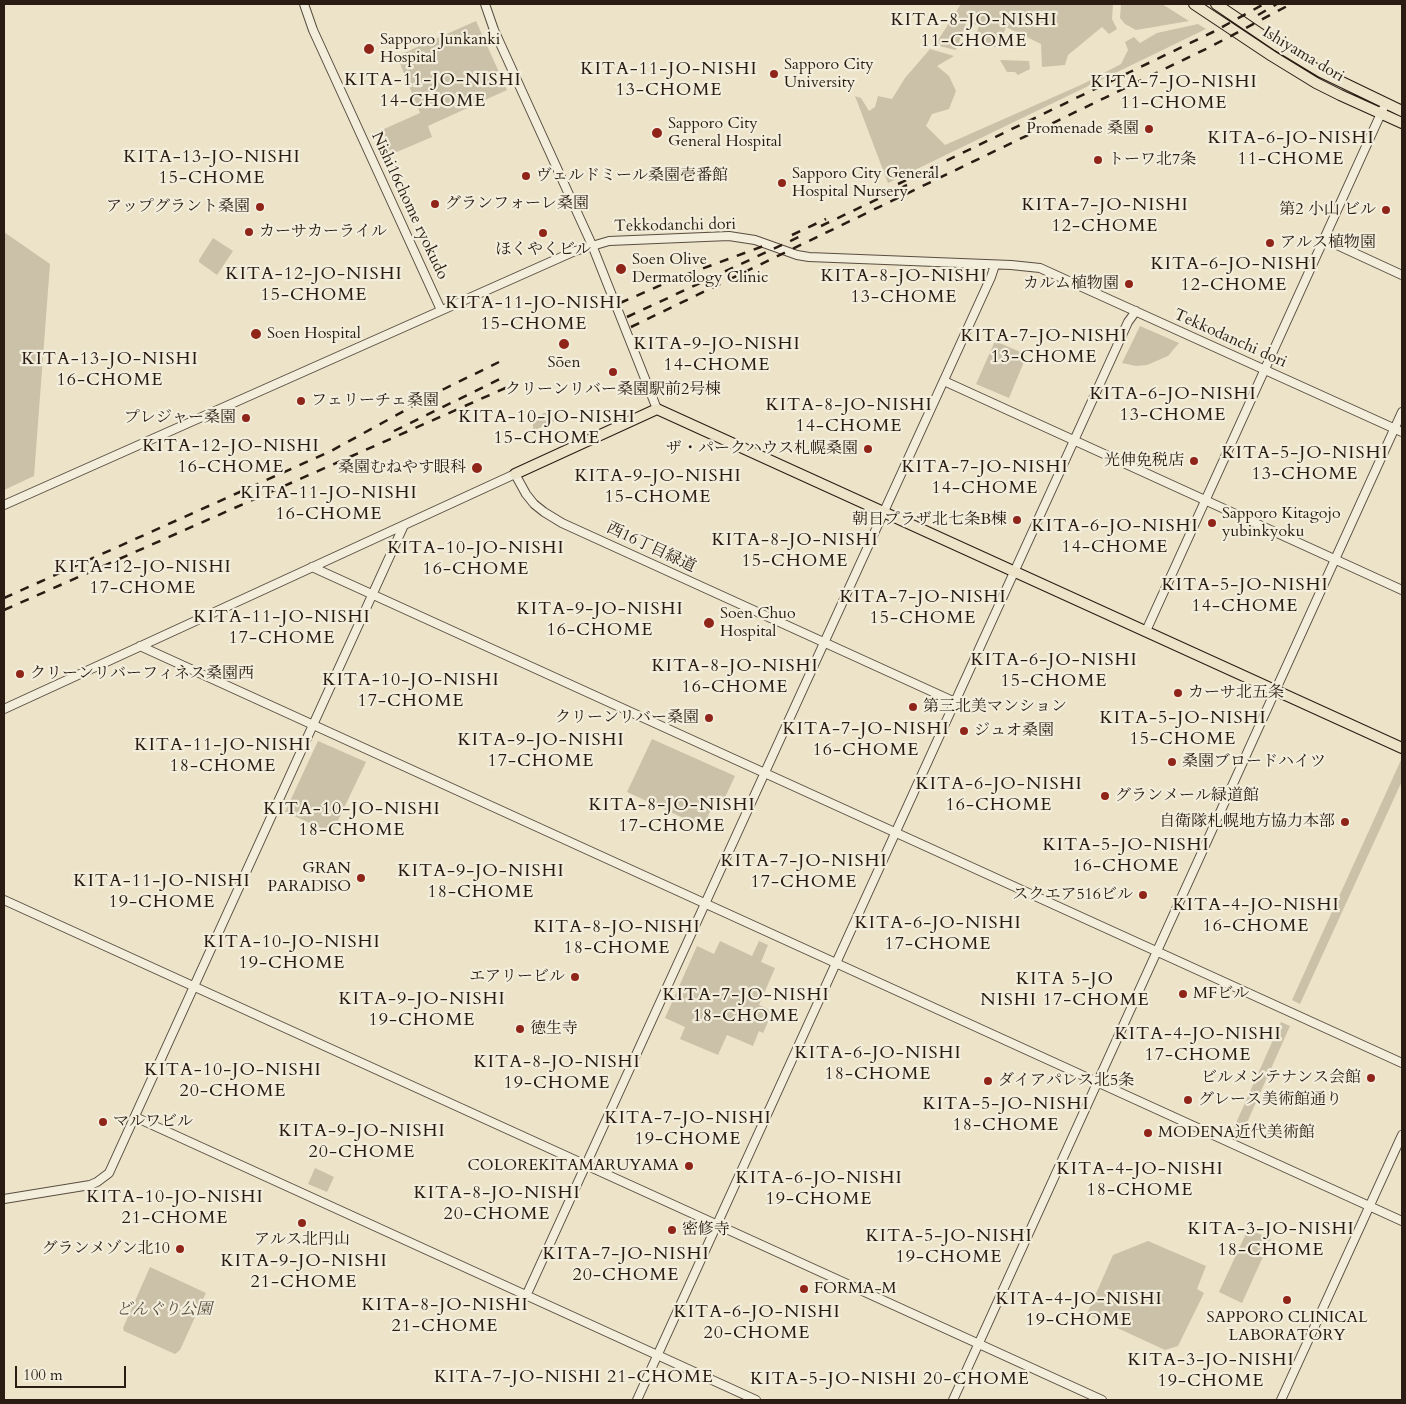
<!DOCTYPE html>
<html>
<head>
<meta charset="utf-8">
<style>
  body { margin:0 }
  #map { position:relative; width:1406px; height:1404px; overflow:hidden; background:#ece3c8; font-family:Cardo,serif }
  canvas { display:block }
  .frame { position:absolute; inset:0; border:5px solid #2a1b13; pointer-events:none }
  .scale { position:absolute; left:15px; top:1366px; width:111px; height:22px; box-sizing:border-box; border:2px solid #2a1b13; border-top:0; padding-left:6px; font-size:15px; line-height:18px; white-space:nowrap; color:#2a1b13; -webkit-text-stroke:4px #f3eddb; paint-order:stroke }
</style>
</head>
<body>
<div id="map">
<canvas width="1406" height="1404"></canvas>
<div class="frame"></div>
<div class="scale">100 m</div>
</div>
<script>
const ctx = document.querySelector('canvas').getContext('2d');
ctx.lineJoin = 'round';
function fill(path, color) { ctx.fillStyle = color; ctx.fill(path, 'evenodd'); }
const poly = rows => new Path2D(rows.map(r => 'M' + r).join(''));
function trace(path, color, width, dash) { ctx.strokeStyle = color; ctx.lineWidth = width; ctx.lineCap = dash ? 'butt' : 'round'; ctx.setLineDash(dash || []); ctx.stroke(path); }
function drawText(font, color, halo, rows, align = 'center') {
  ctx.font = font + ' Cardo,"Noto Serif JP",serif'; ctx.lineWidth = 4.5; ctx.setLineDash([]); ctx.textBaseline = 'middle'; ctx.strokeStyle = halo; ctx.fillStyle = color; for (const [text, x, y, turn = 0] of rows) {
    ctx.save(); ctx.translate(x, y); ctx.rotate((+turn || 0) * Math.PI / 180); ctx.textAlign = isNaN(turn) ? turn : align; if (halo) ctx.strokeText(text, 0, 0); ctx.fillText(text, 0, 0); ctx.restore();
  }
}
fill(poly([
  [961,4,1113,4,1112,19,1117,29,1109,34,1102,27,1068,55,1065,65,1042,67,1041,44,1006,27,998,48,974,42,979,26,967,21,956,50,935,45],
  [1121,4,1162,4,1189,21,1136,30,1125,24,1120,18],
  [476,21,507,90,428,126,432,137,385,157,375,133,420,113,397,56],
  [1198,24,1206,29,888,183,855,96,861,98,869,111,875,107,878,96,892,99,905,78,930,49,954,56,937,66,949,76,956,91,949,109,932,114,926,126,945,145,1083,84,1121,64,1128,50,1125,42,1134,37,1140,43,1157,33],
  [1000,60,1029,61,1030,69,1018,75,1015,72,1007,72],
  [4,232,50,264,34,476,4,490],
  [213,238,233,251,217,275,199,262,199,260],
  [1140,326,1179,343,1168,356,1147,365,1136,366,1122,363],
  [995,341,1025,354,1026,357,1009,398,976,384],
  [544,413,557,413,561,418,533,431,533,424,539,416],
  [652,739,735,776,721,806,714,803,703,827,627,792],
  [318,741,366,762,332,833,285,812],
  [1401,760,1402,761,1402,781,1300,1004,1292,1000],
  [720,941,752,956,759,941,768,945,761,962,775,968,759,1005,773,1011,763,1033,759,1031,753,1046,727,1035,718,1055,680,1039,685,1027,665,1018,697,946,714,954],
  [1281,1022,1290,1026,1241,1136,1232,1132],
  [315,1168,334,1177,327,1192,308,1184],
  [1248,1229,1271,1239,1242,1303,1219,1292],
  [1148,1241,1206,1266,1197,1289,1204,1293,1178,1346,1165,1350,1087,1314,1113,1255],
  [150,1267,206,1293,180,1350,175,1354,124,1331,123,1328]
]), '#cbc1a9');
const minor = poly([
  [304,4,313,30,441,310],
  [485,4,494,30,592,245,657,409],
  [1324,239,1402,275],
  [944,381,1402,590],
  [4,505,575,251,609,241,729,236,755,240,797,255,809,257,1011,265,1040,268,1402,432],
  [312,567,1402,1063],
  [1146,631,1383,109],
  [140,646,1402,1221],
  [4,709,515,474,526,494,534,504,544,512,562,523,955,702],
  [4,900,1102,1400],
  [135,1117,756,1400],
  [4,1199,90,1185,97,1182,109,1173,404,525],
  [526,1296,991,277,995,265],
  [637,1400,1128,322,1136,311],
  [953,1400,1402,412],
  [1281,1400,1402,1135]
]);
const major = poly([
  [1194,4,1272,56,1316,83,1340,95,1402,123],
  [1216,4,1278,46,1321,72,1402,111],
  [515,474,657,409,1402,748]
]);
trace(minor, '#5a4d40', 10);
trace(major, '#2a1b13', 12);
trace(minor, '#f3eddb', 8);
trace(major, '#ece3c8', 10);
trace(poly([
  [1258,15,1277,4],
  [898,184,1213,32,1264,4],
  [821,226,907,185],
  [792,235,826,219],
  [620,303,677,278,769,244],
  [627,317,801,236],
  [631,327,1210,47,1291,4],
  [394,431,506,376],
  [4,598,331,451,444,389,499,362],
  [4,610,510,386]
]), '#2a1b13', 2.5, [9, 9]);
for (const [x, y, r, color] of [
  [369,49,6,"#8f2418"],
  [774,74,5,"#8f2418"],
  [1149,129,5,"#8f2418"],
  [657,133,6,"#8f2418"],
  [1098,160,5,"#8f2418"],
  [526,176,5,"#8f2418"],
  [782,183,5,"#8f2418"],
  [435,204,5,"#8f2418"],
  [260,207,5,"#8f2418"],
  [1386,210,5,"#8f2418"],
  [249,232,5,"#8f2418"],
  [543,233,5,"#8f2418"],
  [1270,243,5,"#8f2418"],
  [621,269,6,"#8f2418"],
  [1129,284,5,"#8f2418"],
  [256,334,6,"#8f2418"],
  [564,344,6,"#8f2418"],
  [613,372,5,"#8f2418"],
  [301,401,5,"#8f2418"],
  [246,418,5,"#8f2418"],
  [868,449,5,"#8f2418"],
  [1194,461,5,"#8f2418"],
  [477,468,6,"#8f2418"],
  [1017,520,5,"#8f2418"],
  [1212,523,5,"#8f2418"],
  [709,623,6,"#8f2418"],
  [20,674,5,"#8f2418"],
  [1178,693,5,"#8f2418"],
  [913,707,5,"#8f2418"],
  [709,718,5,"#8f2418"],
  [964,731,5,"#8f2418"],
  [1172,762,5,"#8f2418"],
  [1105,796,5,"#8f2418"],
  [1345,822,5,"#8f2418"],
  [361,878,5,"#8f2418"],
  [1143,895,5,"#8f2418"],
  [575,977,5,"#8f2418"],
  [1183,994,5,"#8f2418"],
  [520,1029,5,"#8f2418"],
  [1371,1078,5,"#8f2418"],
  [988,1081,5,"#8f2418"],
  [1188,1100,5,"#8f2418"],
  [103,1122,5,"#8f2418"],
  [1148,1133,5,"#8f2418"],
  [689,1166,5,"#8f2418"],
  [302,1223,5,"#8f2418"],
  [672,1230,5,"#8f2418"],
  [180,1249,5,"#8f2418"],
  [804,1289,5,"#8f2418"],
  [1287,1300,5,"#8f2418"]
]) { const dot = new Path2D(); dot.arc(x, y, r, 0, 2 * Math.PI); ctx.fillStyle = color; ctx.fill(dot); trace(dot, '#f3eddb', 2); }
drawText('16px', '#2a1b13', '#f3eddb', [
  ["Sapporo Junkanki",380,40],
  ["Hospital",380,58],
  ["Sapporo City",784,65],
  ["University",784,83],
  ["Sapporo City",668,124],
  ["General Hospital",668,142],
  ["Promenade 桑園",1139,129,"right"],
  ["トーワ北7条",1108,160],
  ["Sapporo City General",792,174],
  ["Hospital Nursery",792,192],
  ["ヴェルドミール桑園壱番館",536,176],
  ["グランフォーレ桑園",445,204],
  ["アップグラント桑園",250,207,"right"],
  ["第2 小山 ビル",1376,210,"right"],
  ["カーサカーライル",259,232],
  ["アルス植物園",1280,243],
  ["ほくやくビル",543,250,"center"],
  ["Soen Olive",632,260],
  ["Dermatology Clinic",632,278],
  ["カルム植物園",1119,284,"right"],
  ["Soen Hospital",267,334],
  ["Sōen",564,363,"center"],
  ["クリーンリバー桑園駅前2号棟",613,390,"center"],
  ["フェリーチェ桑園",311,401],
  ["プレジャー桑園",236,418,"right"],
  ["ザ・パークハウス札幌桑園",858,449,"right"],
  ["光伸免税店",1184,461,"right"],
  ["桑園むねやす眼科",466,468,"right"],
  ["Sapporo Kitagojo",1222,514],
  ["yubinkyoku",1222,532],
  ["朝日プラザ北七条B棟",1007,520,"right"],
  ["Soen Chuo",720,614],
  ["Hospital",720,632],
  ["クリーンリバーフィネス桑園西",30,674],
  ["カーサ北五条",1188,693],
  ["第三北美マンション",923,707],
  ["クリーンリバー桑園",699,718,"right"],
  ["ジュオ桑園",974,731],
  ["桑園ブロードハイツ",1182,762],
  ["グランメール緑道館",1115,796],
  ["自衛隊札幌地方協力本部",1335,822,"right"],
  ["GRAN",351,869,"right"],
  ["PARADISO",351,887,"right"],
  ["スクエア516ビル",1133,895,"right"],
  ["エアリービル",565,977,"right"],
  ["MFビル",1193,994],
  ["徳生寺",530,1029],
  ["ビルメンテナンス会館",1361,1078,"right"],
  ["ダイアパレス北5条",998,1081],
  ["グレース美術館通り",1198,1100],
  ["マルワビル",113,1122],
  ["MODENA近代美術館",1158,1133],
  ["COLOREKITAMARUYAMA",679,1166,"right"],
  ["密修寺",682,1230],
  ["アルス北円山",302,1240,"center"],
  ["グランメゾン北10",170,1249,"right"],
  ["FORMA-M",814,1289],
  ["SAPPORO CLINICAL",1287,1318,"center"],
  ["LABORATORY",1287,1336,"center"]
], 'left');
drawText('16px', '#2a1b13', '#f3eddb', [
  ["Ishiyama dori",1303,55,31],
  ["Nishi16chome ryokudo",409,206,65],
  ["Tekkodanchi dori",675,226,-1],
  ["Tekkodanchi dori",1230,339,24],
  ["西16丁目緑道",651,548,25]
]);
drawText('italic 16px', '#5a4d40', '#f3eddb', [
  ["どんぐり公園",164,1310]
]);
ctx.letterSpacing = '1px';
drawText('18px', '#2a1b13', '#f3eddb', [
  ["KITA-8-JO-NISHI",974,21],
  ["11-CHOME",974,42],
  ["KITA-11-JO-NISHI",669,70],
  ["13-CHOME",669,91],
  ["KITA-11-JO-NISHI",433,81],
  ["14-CHOME",433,102],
  ["KITA-7-JO-NISHI",1174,83],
  ["11-CHOME",1174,104],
  ["KITA-6-JO-NISHI",1291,139],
  ["11-CHOME",1291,160],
  ["KITA-13-JO-NISHI",212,158],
  ["15-CHOME",212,179],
  ["KITA-7-JO-NISHI",1105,206],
  ["12-CHOME",1105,227],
  ["KITA-6-JO-NISHI",1234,265],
  ["12-CHOME",1234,286],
  ["KITA-12-JO-NISHI",314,275],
  ["15-CHOME",314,296],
  ["KITA-8-JO-NISHI",904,277],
  ["13-CHOME",904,298],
  ["KITA-11-JO-NISHI",534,304],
  ["15-CHOME",534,325],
  ["KITA-7-JO-NISHI",1044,337],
  ["13-CHOME",1044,358],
  ["KITA-9-JO-NISHI",717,345],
  ["14-CHOME",717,366],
  ["KITA-13-JO-NISHI",110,360],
  ["16-CHOME",110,381],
  ["KITA-6-JO-NISHI",1173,395],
  ["13-CHOME",1173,416],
  ["KITA-8-JO-NISHI",849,406],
  ["14-CHOME",849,427],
  ["KITA-10-JO-NISHI",547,418],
  ["15-CHOME",547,439],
  ["KITA-12-JO-NISHI",231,447],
  ["16-CHOME",231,468],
  ["KITA-5-JO-NISHI",1305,454],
  ["13-CHOME",1305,475],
  ["KITA-7-JO-NISHI",985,468],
  ["14-CHOME",985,489],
  ["KITA-9-JO-NISHI",658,477],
  ["15-CHOME",658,498],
  ["KITA-11-JO-NISHI",329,494],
  ["16-CHOME",329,515],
  ["KITA-6-JO-NISHI",1115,527],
  ["14-CHOME",1115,548],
  ["KITA-8-JO-NISHI",795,541],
  ["15-CHOME",795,562],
  ["KITA-10-JO-NISHI",476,549],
  ["16-CHOME",476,570],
  ["KITA-12-JO-NISHI",143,568],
  ["17-CHOME",143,589],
  ["KITA-5-JO-NISHI",1245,586],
  ["14-CHOME",1245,607],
  ["KITA-7-JO-NISHI",923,598],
  ["15-CHOME",923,619],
  ["KITA-9-JO-NISHI",600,610],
  ["16-CHOME",600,631],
  ["KITA-11-JO-NISHI",282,618],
  ["17-CHOME",282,639],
  ["KITA-6-JO-NISHI",1054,661],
  ["15-CHOME",1054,682],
  ["KITA-8-JO-NISHI",735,667],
  ["16-CHOME",735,688],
  ["KITA-10-JO-NISHI",411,681],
  ["17-CHOME",411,702],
  ["KITA-5-JO-NISHI",1183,719],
  ["15-CHOME",1183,740],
  ["KITA-7-JO-NISHI",866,730],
  ["16-CHOME",866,751],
  ["KITA-9-JO-NISHI",541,741],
  ["17-CHOME",541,762],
  ["KITA-11-JO-NISHI",223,746],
  ["18-CHOME",223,767],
  ["KITA-6-JO-NISHI",999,785],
  ["16-CHOME",999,806],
  ["KITA-8-JO-NISHI",672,806],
  ["17-CHOME",672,827],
  ["KITA-10-JO-NISHI",352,810],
  ["18-CHOME",352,831],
  ["KITA-5-JO-NISHI",1126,846],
  ["16-CHOME",1126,867],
  ["KITA-7-JO-NISHI",804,862],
  ["17-CHOME",804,883],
  ["KITA-9-JO-NISHI",481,872],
  ["18-CHOME",481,893],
  ["KITA-11-JO-NISHI",162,882],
  ["19-CHOME",162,903],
  ["KITA-4-JO-NISHI",1256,906],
  ["16-CHOME",1256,927],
  ["KITA-6-JO-NISHI",938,924],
  ["17-CHOME",938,945],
  ["KITA-8-JO-NISHI",617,928],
  ["18-CHOME",617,949],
  ["KITA-10-JO-NISHI",292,943],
  ["19-CHOME",292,964],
  ["KITA 5-JO",1065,980],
  ["NISHI 17-CHOME",1065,1001],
  ["KITA-7-JO-NISHI",746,996],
  ["18-CHOME",746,1017],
  ["KITA-9-JO-NISHI",422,1000],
  ["19-CHOME",422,1021],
  ["KITA-4-JO-NISHI",1198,1035],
  ["17-CHOME",1198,1056],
  ["KITA-6-JO-NISHI",878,1054],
  ["18-CHOME",878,1075],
  ["KITA-8-JO-NISHI",557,1063],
  ["19-CHOME",557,1084],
  ["KITA-10-JO-NISHI",233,1071],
  ["20-CHOME",233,1092],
  ["KITA-5-JO-NISHI",1006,1105],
  ["18-CHOME",1006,1126],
  ["KITA-7-JO-NISHI",688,1119],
  ["19-CHOME",688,1140],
  ["KITA-9-JO-NISHI",362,1132],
  ["20-CHOME",362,1153],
  ["KITA-4-JO-NISHI",1140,1170],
  ["18-CHOME",1140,1191],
  ["KITA-6-JO-NISHI",819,1179],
  ["19-CHOME",819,1200],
  ["KITA-8-JO-NISHI",497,1194],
  ["20-CHOME",497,1215],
  ["KITA-10-JO-NISHI",175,1198],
  ["21-CHOME",175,1219],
  ["KITA-3-JO-NISHI",1271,1230],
  ["18-CHOME",1271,1251],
  ["KITA-5-JO-NISHI",949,1237],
  ["19-CHOME",949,1258],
  ["KITA-7-JO-NISHI",626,1255],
  ["20-CHOME",626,1276],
  ["KITA-9-JO-NISHI",304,1262],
  ["21-CHOME",304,1283],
  ["KITA-4-JO-NISHI",1079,1300],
  ["19-CHOME",1079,1321],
  ["KITA-8-JO-NISHI",445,1306],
  ["21-CHOME",445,1327],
  ["KITA-6-JO-NISHI",757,1313],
  ["20-CHOME",757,1334],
  ["KITA-3-JO-NISHI",1211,1361],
  ["19-CHOME",1211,1382],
  ["KITA-7-JO-NISHI 21-CHOME",574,1378],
  ["KITA-5-JO-NISHI 20-CHOME",890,1380]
]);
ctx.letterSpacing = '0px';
</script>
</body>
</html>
